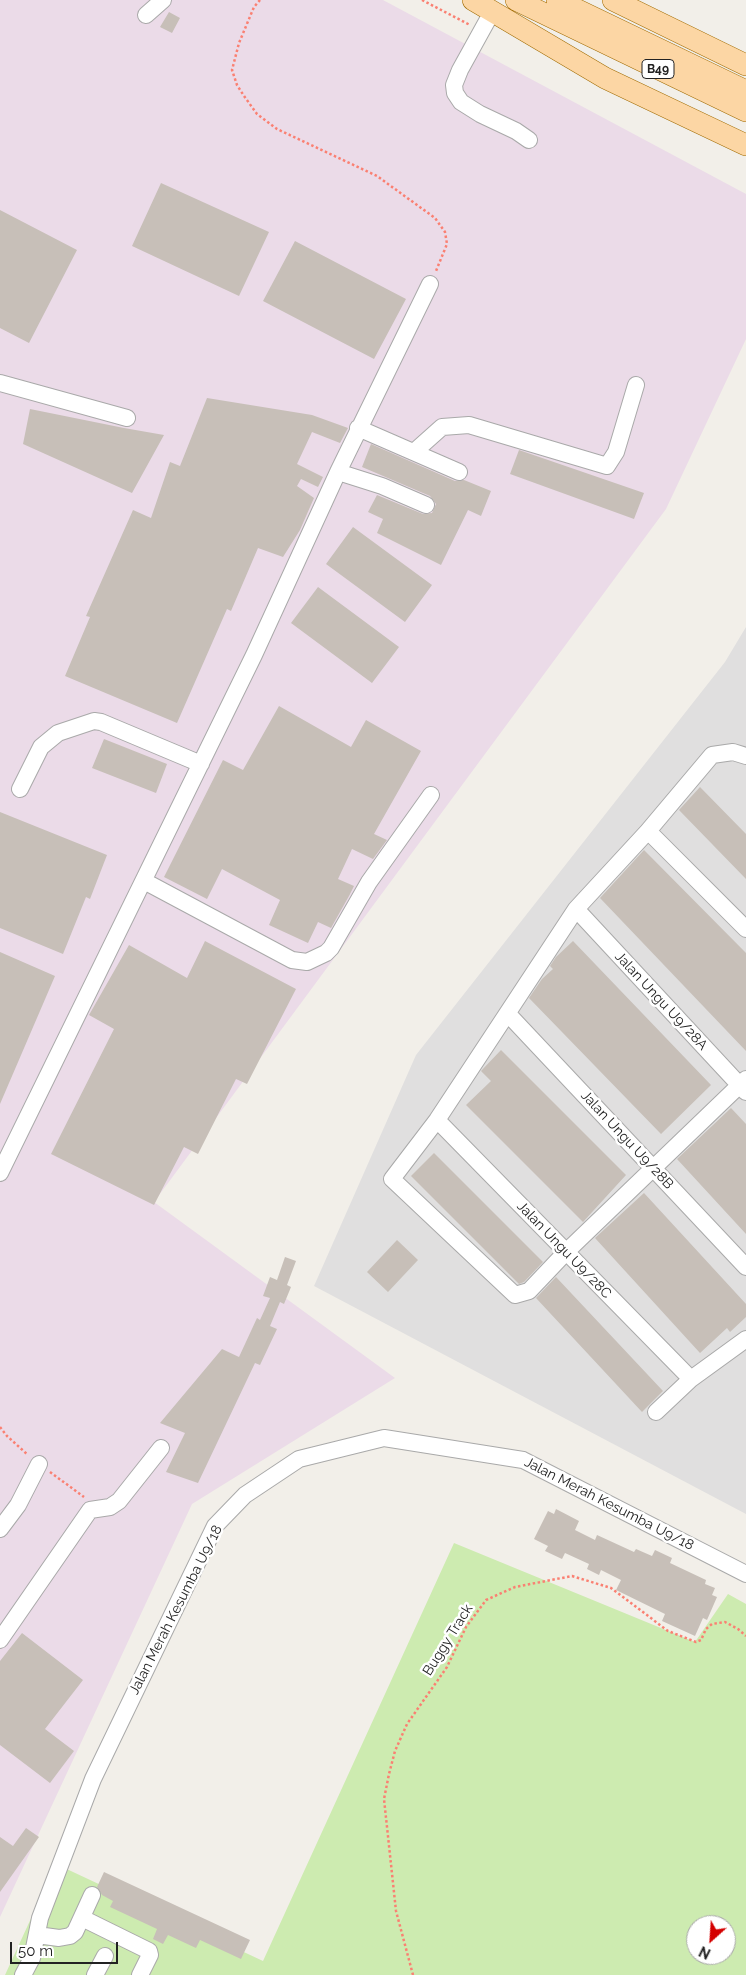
<!DOCTYPE html>
<html>
<head>
<meta charset="utf-8">
<style>
  body { margin:0 }
  #map { position:relative; width:746px; height:1975px; overflow:hidden; background:#f2efe9; font-family:Raleway,sans-serif }
  canvas { display:block }
  .north { position:absolute; left:686px; top:1915px; width:50px; height:50px; box-sizing:border-box; background:#fff; border:1px solid #a7a7a7; border-radius:50%; rotate:206deg; font-size:14px; font-weight:700; line-height:20px; text-align:center; color:#222 }
  .north::after { content:''; display:block; margin:auto; width:18px; height:22px; background:#d40000; clip-path:polygon(50% 0,100% 100%,50% 72%,0 100%) }
  .scale { position:absolute; left:10px; top:1942px; width:108px; height:22px; box-sizing:border-box; border:2px solid #222; border-top:0; padding-left:6px; font-size:15px; line-height:18px; white-space:nowrap; color:#222; -webkit-text-stroke:4px #fff; paint-order:stroke }
</style>
</head>
<body>
<div id="map">
<canvas width="746" height="1975"></canvas>
<div class="north">N</div>
<div class="scale">50 m</div>
</div>
<script>
const ctx = document.querySelector('canvas').getContext('2d');
ctx.lineJoin = 'round';
function fill(path, color) { ctx.fillStyle = color; ctx.fill(path, 'evenodd'); }
const poly = rows => new Path2D(rows.map(r => 'M' + r).join(''));
function trace(path, color, width, dash) { ctx.strokeStyle = color; ctx.lineWidth = width; ctx.lineCap = dash ? 'butt' : 'round'; ctx.setLineDash(dash || []); ctx.stroke(path); }
function drawText(font, color, halo, rows, align = 'center') {
  ctx.font = font + ' Raleway,sans-serif'; ctx.lineWidth = 5; ctx.setLineDash([]); ctx.textBaseline = 'middle'; ctx.strokeStyle = halo; ctx.fillStyle = color; for (const [text, x, y, turn = 0] of rows) {
    ctx.save(); ctx.translate(x, y); ctx.rotate((+turn || 0) * Math.PI / 180); ctx.textAlign = isNaN(turn) ? turn : align; if (halo) ctx.strokeText(text, 0, 0); ctx.fillText(text, 0, 0); ctx.restore();
  }
}
fill(poly([
  [746,627,746,1514,314,1286,416,1055,725,662]
]), '#e0dfdf');
fill(poly([
  [0,0,383,0,746,194,746,339,666,509,154,1202,395,1378,192,1504,0,1917]
]), '#ebdbe8');
fill(poly([
  [454,1543,695,1642,728,1594,746,1604,746,1975,5,1975,56,1864,263,1961],
  [696,1925,726,1925,726,1955,696,1955]
]), '#cdebb0');
fill(poly([
  [169,12,180,18,172,33,160,27],
  [161,183,269,232,239,296,132,246],
  [0,210,77,250,29,343,0,328],
  [295,241,406,299,374,359,263,301],
  [207,398,312,415,348,428,340,443,312,432,297,464,323,477,318,487,301,479,297,486,314,498,300,530,283,557,258,548,231,611,227,609,177,723,65,676,90,617,86,616,133,510,151,518,170,462,180,466],
  [30,409,124,428,164,435,132,493,23,444],
  [371,444,455,481,464,480,491,491,481,516,468,510,441,565,377,533,383,519,368,512,377,495,423,514,432,513,436,504,430,496,362,467],
  [519,450,644,493,634,519,510,474],
  [353,527,432,585,405,622,326,564],
  [318,587,399,647,372,683,291,623],
  [279,706,351,747,366,720,421,751,374,834,387,840,373,859,352,849,338,879,354,886,349,896,331,928,318,922,308,943,269,925,280,900,222,869,207,899,164,877,223,760,243,770],
  [104,739,167,764,156,793,92,768],
  [700,787,746,834,746,879,679,810],
  [0,812,107,855,90,899,86,897,63,954,0,928],
  [644,850,746,953,746,1051,600,898],
  [205,941,296,989,247,1084,236,1079,198,1154,184,1147,154,1205,51,1154,114,1029,89,1015,129,945,187,978],
  [573,941,711,1085,661,1134,529,998,542,979,553,969,550,966,556,957],
  [0,952,55,976,0,1104],
  [501,1050,626,1175,583,1222,466,1105,491,1081,481,1071],
  [731,1108,746,1124,746,1234,677,1159],
  [434,1153,543,1262,524,1282,519,1284,411,1176],
  [644,1193,746,1304,746,1317,730,1332,727,1328,700,1353,595,1238],
  [397,1240,418,1260,388,1292,367,1272],
  [285,1257,296,1261,287,1285,291,1287,284,1304,280,1302,270,1326,277,1329,260,1365,255,1363,198,1483,166,1472,185,1433,160,1423,222,1349,239,1357,257,1318,260,1320,270,1298,263,1296,270,1277,277,1280],
  [556,1277,663,1391,642,1412,536,1298],
  [556,1509,579,1521,575,1530,595,1540,597,1535,634,1552,636,1549,652,1556,655,1550,672,1558,670,1563,706,1580,705,1584,715,1588,712,1595,717,1597,707,1620,703,1618,695,1636,662,1621,665,1614,616,1590,621,1580,601,1570,599,1575,587,1569,589,1564,565,1553,562,1559,545,1551,548,1546,534,1539,548,1511,554,1514],
  [22,1633,83,1680,45,1729,74,1751,50,1783,0,1745,0,1661],
  [26,1828,39,1837,0,1892,0,1837,13,1846],
  [104,1872,250,1940,241,1959,200,1940,196,1948,168,1935,163,1944,153,1939,157,1929,110,1907,113,1901,102,1895,97,1887]
]), '#c7bfb8');
const minor = poly([
  [492,12,460,70,454,85,455,93,461,102,480,114,516,131,529,140],
  [146,15,163,0],
  [0,383,127,418],
  [358,428,459,472],
  [414,452,442,427,469,425,607,466,616,452,636,385],
  [338,472,382,486,426,505],
  [746,756,733,752,712,755,648,831,576,909,437,1120,392,1179,515,1295,529,1291,566,1252,746,1079],
  [20,789,41,747,58,733,94,721,101,722,201,764],
  [648,831,746,929],
  [144,881,292,960,307,962,326,953,331,948,369,882,431,795],
  [576,909,746,1092],
  [508,1014,746,1267],
  [437,1120,691,1379],
  [0,1173,254,655,338,472,430,284],
  [656,1412,691,1379,746,1339],
  [0,1529,18,1505,39,1464],
  [0,1640,90,1510,110,1507,119,1501,161,1448],
  [82,1918,149,1951,150,1955,140,1975],
  [37,1935,59,1938,70,1936,75,1932,92,1895],
  [23,1975,32,1958,40,1918,93,1779,215,1526,245,1495,299,1459,384,1438,523,1460,746,1574],
  [95,1975,105,1956]
]);
const major = poly([
  [473,0,605,78,746,145],
  [516,0,746,111],
  [557,0,746,91],
  [613,0,746,65]
]);
trace(minor, '#a9a9a9', 18);
trace(major, '#a06b00', 22);
trace(poly([
  [260,0,254,7,239,43,232,70,237,85,244,96,257,114,277,129,377,176,435,218,445,232,447,244,436,271],
  [422,0,470,25],
  [0,1427,7,1436,28,1455],
  [50,1472,84,1497],
  [413,1975,396,1911,384,1799,389,1774,395,1751,407,1724,447,1667,466,1627,486,1600,515,1587,572,1576,611,1588,668,1631,696,1642,701,1640,706,1629,712,1624,725,1622,738,1629,746,1636]
]), '#fa8072', 2.5, [2.5, 2.5]);
trace(minor, '#fff', 16);
trace(major, '#fcd6a4', 21);
for (const [x, y, w] of [
  [658,69,32]
]) { const box = new Path2D(); box.roundRect(x - w / 2, y - 9.5, w, 19, 4); ctx.fillStyle = '#fff'; ctx.fill(box); trace(box, '#222', 1); }
drawText('bold 12px', '#222', null, [
  ["B49",658,69]
]);
drawText('14px', '#222', '#fff', [
  ["Jalan Ungu U9/28A",661,1001,47],
  ["Jalan Ungu U9/28B",627,1140,47],
  ["Jalan Ungu U9/28C",564,1250,46],
  ["Jalan Merah Kesumba U9/18",609,1504,27],
  ["Jalan Merah Kesumba U9/18",176,1610,-63],
  ["Buggy Track",448,1640,-58]
]);
</script>
</body>
</html>
